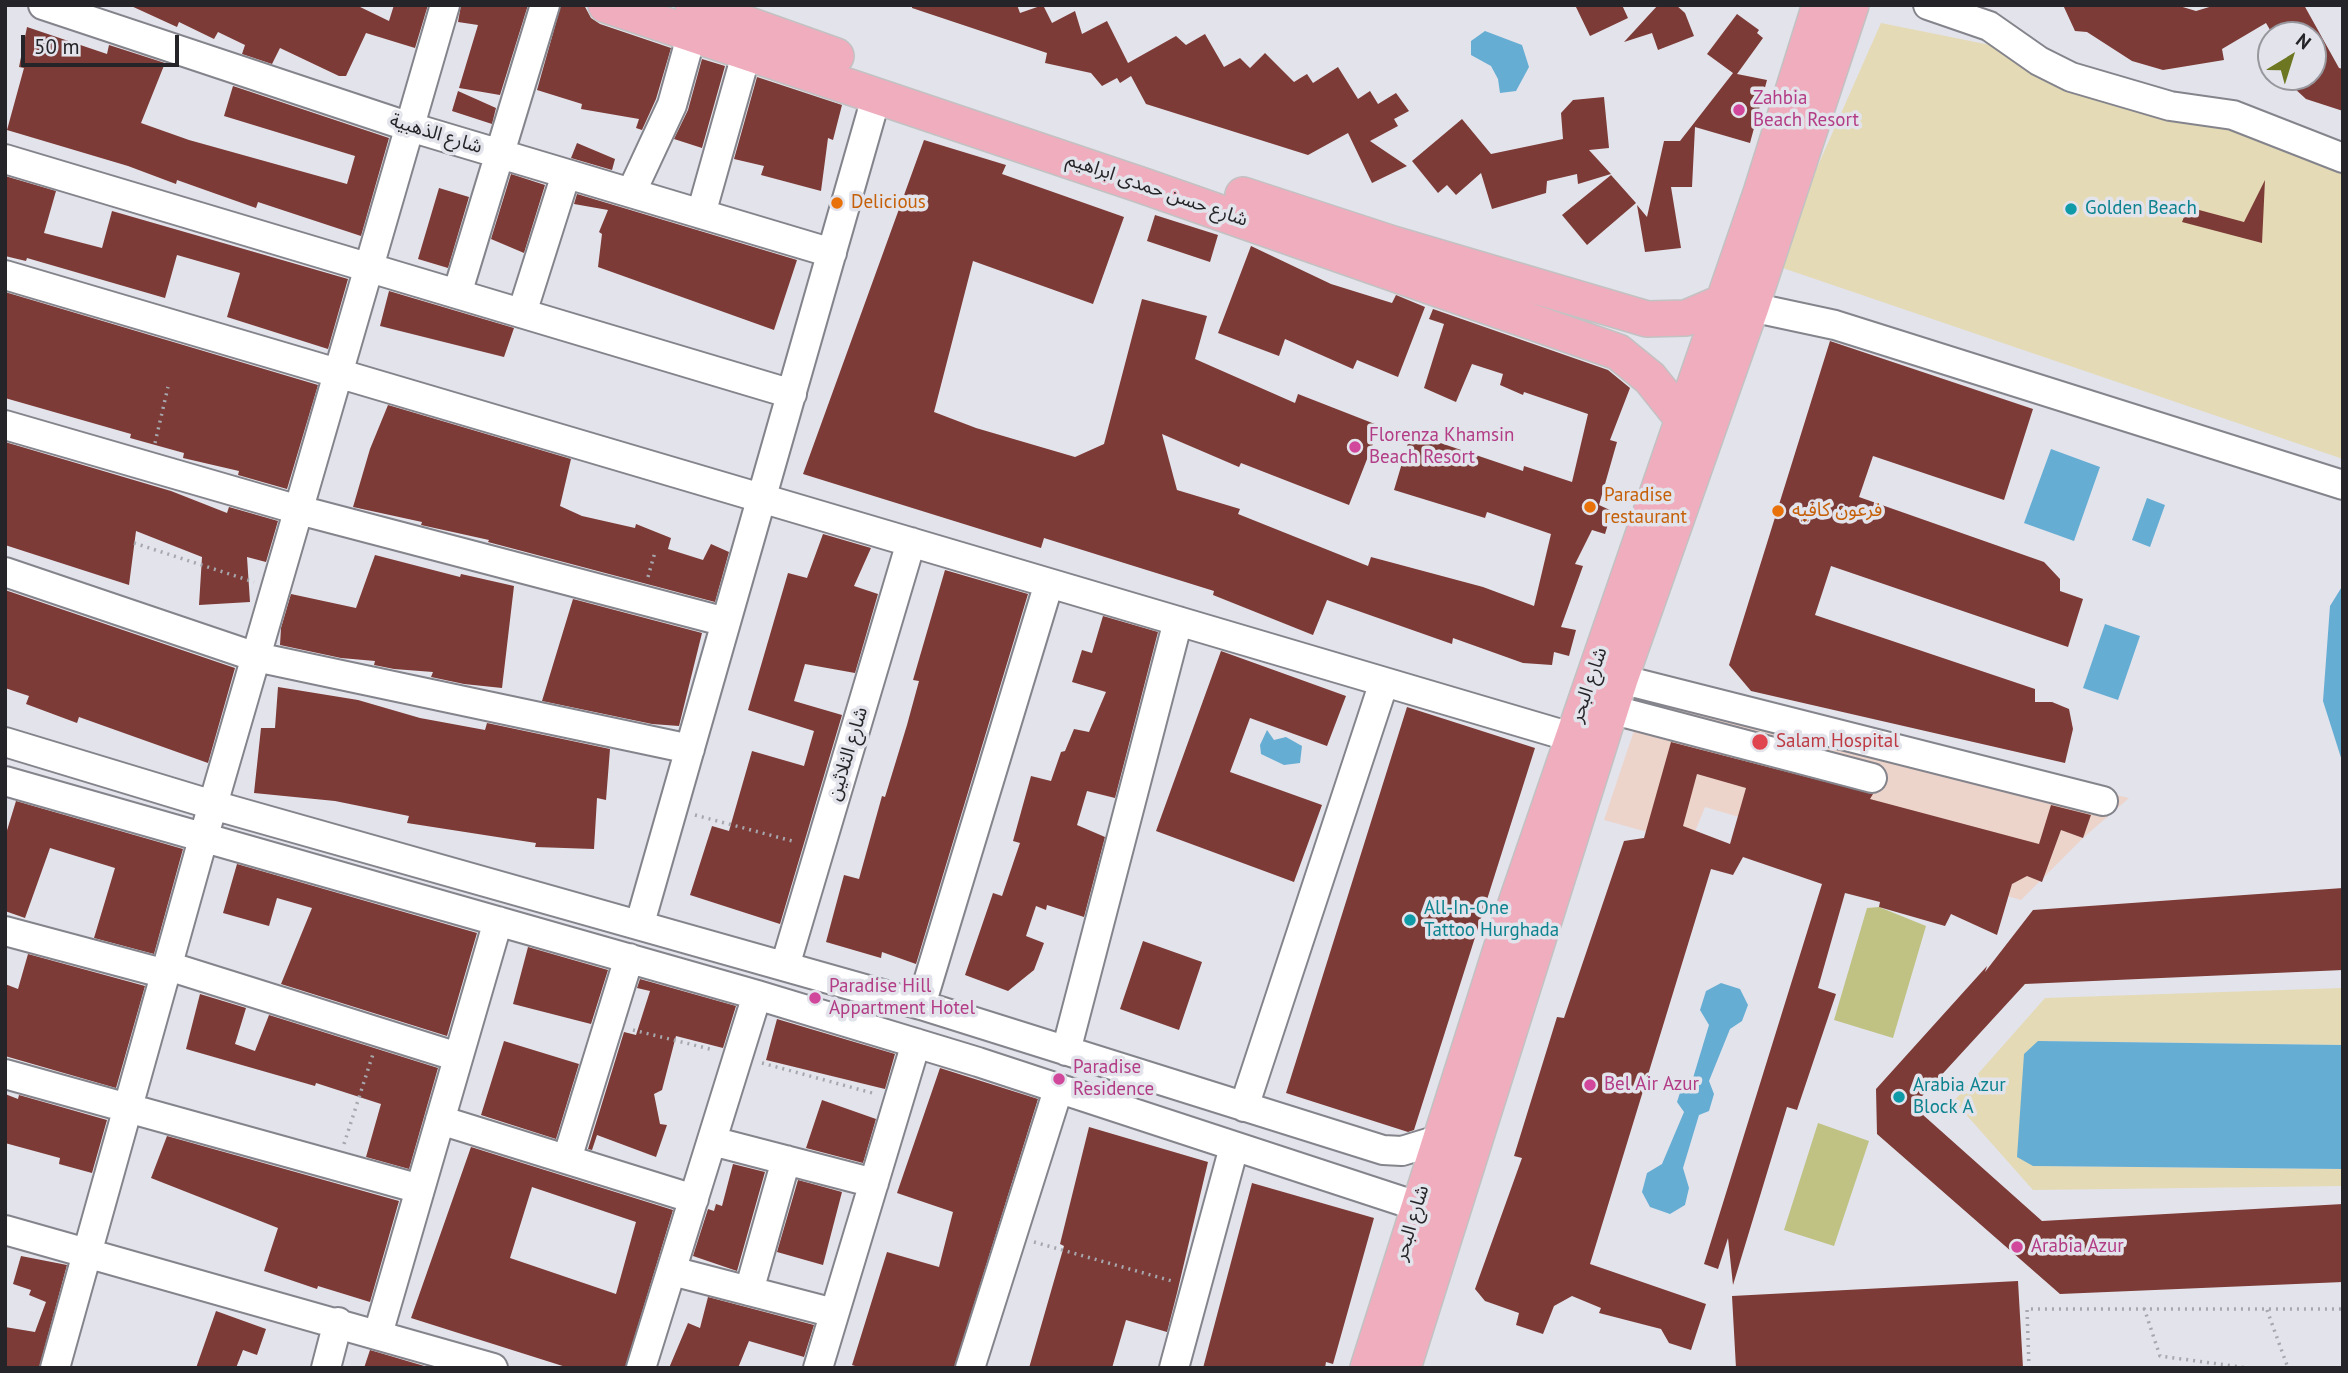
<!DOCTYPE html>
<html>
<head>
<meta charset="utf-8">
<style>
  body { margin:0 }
  #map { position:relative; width:2348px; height:1373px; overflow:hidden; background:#e3e3eb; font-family:"PT Sans",sans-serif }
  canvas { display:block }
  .frame { position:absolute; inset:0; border:7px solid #252529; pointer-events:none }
  .north { position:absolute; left:2257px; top:21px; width:70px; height:70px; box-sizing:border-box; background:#e3e3eb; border:2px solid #97979d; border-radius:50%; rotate:38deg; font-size:19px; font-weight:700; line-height:28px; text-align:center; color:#252529 }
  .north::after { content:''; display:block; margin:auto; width:24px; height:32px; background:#6d7722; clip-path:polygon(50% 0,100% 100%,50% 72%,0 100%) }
  .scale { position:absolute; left:21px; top:35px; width:158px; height:32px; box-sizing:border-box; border:4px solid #252529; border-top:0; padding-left:9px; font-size:21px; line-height:24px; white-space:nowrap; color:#252529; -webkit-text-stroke:5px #e3e3eb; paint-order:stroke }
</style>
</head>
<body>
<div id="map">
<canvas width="2348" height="1373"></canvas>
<div class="frame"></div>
<div class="north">N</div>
<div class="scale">50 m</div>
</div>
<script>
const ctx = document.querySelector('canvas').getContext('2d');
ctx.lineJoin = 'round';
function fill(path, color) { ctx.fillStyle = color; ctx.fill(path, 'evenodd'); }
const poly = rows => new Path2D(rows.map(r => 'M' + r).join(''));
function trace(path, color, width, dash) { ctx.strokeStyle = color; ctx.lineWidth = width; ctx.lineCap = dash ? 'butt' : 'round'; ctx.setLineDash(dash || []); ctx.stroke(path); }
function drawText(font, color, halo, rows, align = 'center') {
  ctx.font = font + ' "PT Sans","Noto Sans Arabic",sans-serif'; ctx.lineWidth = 7; ctx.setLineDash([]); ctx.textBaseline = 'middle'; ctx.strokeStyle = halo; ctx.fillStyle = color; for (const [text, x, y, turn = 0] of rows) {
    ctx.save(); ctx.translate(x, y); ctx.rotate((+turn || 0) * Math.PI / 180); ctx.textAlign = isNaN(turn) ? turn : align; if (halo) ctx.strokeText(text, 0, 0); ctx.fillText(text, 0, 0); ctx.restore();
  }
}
fill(poly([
  [1649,686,2129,798,2083,838,2021,900,1705,807,1690,844,1604,820]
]), '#ecd4cb');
fill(poly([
  [1879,907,1926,926,1893,1038,1834,1020,1867,908],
  [1818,1123,1869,1141,1834,1246,1784,1230]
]), '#bfc282');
fill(poly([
  [1881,23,2015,50,2343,153,2343,459,1774,265],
  [2343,988,2343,1045,2038,1041,2033,1166,2343,1169,2343,1186,2033,1190,1954,1101,2045,998]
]), '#e4dab5');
fill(poly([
  [1485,31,1522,45,1529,67,1516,91,1500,93,1498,79,1491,66,1471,55,1471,41],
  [2051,449,2100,467,2074,541,2024,523],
  [2147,498,2165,505,2150,547,2132,540],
  [2343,585,2343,764,2323,701,2330,606],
  [2105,624,2140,636,2118,700,2083,688],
  [1267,730,1274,740,1286,737,1302,746,1300,763,1284,765,1261,754,1260,745],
  [1721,983,1740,989,1748,1005,1742,1021,1730,1029,1709,1081,1714,1094,1709,1111,1699,1115,1683,1168,1689,1188,1685,1205,1670,1214,1650,1207,1642,1192,1647,1173,1662,1164,1684,1112,1677,1102,1683,1083,1693,1078,1709,1025,1700,1010,1706,991],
  [2038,1041,2343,1045,2343,1169,2033,1166,2017,1157,2024,1054]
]), '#66add3');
fill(poly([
  [129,5,356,5,389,21,394,5,428,5,415,48,366,33,346,76,339,76,280,48,272,64,242,54,245,45,218,32,214,39,179,22,177,27],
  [461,5,528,5,500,95,459,88,478,25,458,22],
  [561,5,584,5,591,18,600,24,671,48,656,99,642,130,636,128,639,119,581,109,582,104,537,90],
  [912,5,1017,5,1020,13,1043,5,1052,23,1075,11,1082,34,1107,21,1128,63,1176,36,1186,45,1205,34,1224,67,1240,58,1250,68,1265,53,1294,82,1307,74,1313,83,1338,67,1358,99,1370,91,1378,104,1396,93,1409,111,1394,119,1398,126,1370,141,1407,166,1372,183,1348,133,1308,155,1146,104,1131,76,1120,83,1117,78,1102,86,1091,73,1045,63,1047,53,912,8],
  [1575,5,1622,5,1628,18,1590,36],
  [1658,5,1676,5,1685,13,1694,36,1658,50,1652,33,1624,42],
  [2063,5,2176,5,2196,11,2216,5,2304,5,2339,68,2343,69,2343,111,2306,99,2282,77,2313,77,2313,35,2273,35,2266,23,2222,49,2224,60,2163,70,2132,61,2087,32,2075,31],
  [1737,14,1759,30,1757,33,1763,38,1737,74,1767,80,1750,143,1695,127,1692,187,1671,187,1681,248,1645,252,1637,205,1647,217,1664,141,1680,141,1733,73,1707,54],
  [27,27,107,54,109,45,165,63,141,123,189,140,347,184,355,156,224,116,233,86,389,138,361,236,258,202,256,208,177,180,176,184,128,166,7,130,24,68,19,67],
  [702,59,725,66,702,148,674,139,688,110],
  [757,77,842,105,833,140,828,138,821,191,761,175,764,166,734,159],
  [458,91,496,108,492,124,452,111],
  [1604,97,1609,148,1589,150,1611,174,1578,184,1577,174,1547,181,1546,193,1492,209,1481,173,1456,195,1447,185,1438,193,1412,161,1462,119,1491,154,1563,139,1561,113,1573,100],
  [924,140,1006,165,1002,174,1124,217,1093,304,973,261,934,412,976,428,1075,457,1104,444,1142,299,1207,316,1195,359,1295,403,1298,394,1380,426,1349,505,1241,463,1239,467,1162,434,1177,490,1240,509,1238,514,1368,566,1371,557,1483,587,1534,606,1551,534,1487,512,1485,518,1394,490,1411,433,1523,471,1524,466,1572,482,1588,414,1524,392,1523,395,1500,385,1503,374,1472,364,1456,402,1424,388,1444,324,1429,319,1433,309,1608,370,1630,388,1610,440,1617,442,1599,505,1612,511,1605,534,1592,530,1575,564,1583,566,1561,627,1576,630,1569,656,1554,652,1552,665,1523,663,1453,638,1452,644,1327,600,1313,635,1213,595,1214,591,1044,538,1041,548,803,474],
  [577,143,615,159,612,170,571,158],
  [511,174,545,185,524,253,491,239],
  [1611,175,1636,203,1587,245,1562,215],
  [5,176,56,191,44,233,102,248,112,211,348,279,328,349,227,317,240,273,177,255,165,298,27,258,26,261,5,256],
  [2265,180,2262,243,2182,222,2188,207,2244,222],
  [439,188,469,197,448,268,418,259],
  [577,194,797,260,774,330,598,267,602,234,599,232,608,210,574,204],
  [1155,215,1218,235,1210,262,1147,241],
  [1251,246,1331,284,1392,303,1396,295,1425,307,1398,377,1357,360,1353,369,1285,339,1279,356,1218,333],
  [389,291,514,328,504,357,380,326],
  [5,292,318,385,287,489,238,475,239,471,183,458,184,453,130,438,131,434,5,398],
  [1830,341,2033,409,2004,500,1873,456,1859,497,2044,562,2060,579,2060,591,2083,599,2068,647,1831,566,1815,615,2035,689,2035,702,2052,702,2069,709,2073,729,2065,763,1751,691,1729,665],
  [388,405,571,459,560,506,582,516,635,528,636,524,671,538,668,549,703,560,711,544,729,552,715,602,488,542,489,540,421,525,422,522,353,507,370,449],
  [5,442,171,491,227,513,229,507,278,521,266,562,247,557,250,602,199,605,202,557,136,531,129,585,5,545],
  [823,534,871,548,854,586,878,594,855,673,805,664,794,701,842,715,780,924,690,895,712,826,729,831,752,751,804,766,814,731,748,710,788,573,807,578],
  [375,555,460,577,461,574,514,586,502,688,464,684,431,677,433,672,394,669,374,665,375,661,341,658,280,645,281,628,291,594,356,608],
  [945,570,1028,594,916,964,882,952,881,958,826,942,844,875,859,879,882,796,885,797,907,725,919,681,913,680],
  [5,590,235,668,208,763,79,717,77,723,26,704,29,696,5,688],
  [573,599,702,633,679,726,652,724,542,701],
  [1103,616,1158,632,1115,798,1087,791,1077,825,1105,837,1084,917,1047,905,1046,910,1036,906,1026,936,1044,943,1034,970,1008,991,965,975,993,893,1002,896,1020,843,1013,841,1031,776,1051,781,1061,752,1065,751,1074,729,1089,732,1106,692,1072,682,1082,650,1092,653],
  [1221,651,1346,696,1327,746,1250,718,1230,772,1322,805,1294,882,1156,831],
  [278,687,358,700,420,718,485,730,487,723,610,749,606,800,597,798,594,849,535,847,536,843,407,823,409,816,335,801,254,793,261,728,275,728],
  [1407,707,1535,748,1414,1130,1408,1132,1286,1093],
  [1671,742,1873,794,1870,799,2039,844,2051,805,2091,815,2083,838,2061,830,2042,882,2027,876,2012,884,1997,935,1951,914,1945,926,1879,907,1880,902,1845,893,1818,988,1836,994,1797,1110,1787,1107,1733,1285,1728,1238,1718,1269,1704,1264,1822,884,1743,857,1733,875,1711,869,1590,1264,1706,1304,1691,1350,1669,1343,1661,1329,1599,1313,1601,1308,1572,1296,1554,1306,1543,1334,1516,1325,1519,1313,1485,1301,1475,1289,1522,1158,1514,1156,1557,1017,1564,1018,1624,841,1644,838],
  [1697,774,1746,788,1730,844,1683,826],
  [16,801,183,849,154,954,94,938,115,868,50,848,25,918,5,911,5,837],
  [237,864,477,933,447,1036,281,984,312,908,277,898,269,926,223,913],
  [2343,888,2343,970,2025,984,1913,1106,2042,1221,2343,1204,2343,1282,2060,1294,1877,1134,1876,1089,1987,966,1985,972,2033,910],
  [1143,941,1202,962,1179,1030,1120,1009],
  [528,947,608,970,591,1024,513,1004],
  [28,954,145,986,116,1088,5,1056,5,984,18,989],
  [640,979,736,1006,723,1048,676,1036,662,1090,654,1094,660,1124,667,1125,656,1157,597,1135,592,1150,588,1149,624,1032,636,1035,650,991,637,988],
  [200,994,246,1008,235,1044,255,1051,269,1015,438,1068,409,1169,366,1157,381,1104,316,1083,315,1086,186,1049],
  [777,1019,895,1054,885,1089,766,1060],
  [504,1041,579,1064,556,1139,481,1115],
  [940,1068,1038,1099,954,1368,861,1368,852,1365,887,1252,939,1267,953,1212,897,1193],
  [5,1094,18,1099,19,1095,107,1120,92,1173,59,1164,60,1158,5,1143],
  [822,1100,876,1119,863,1163,806,1148],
  [1089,1127,1208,1162,1177,1293,1167,1332,1126,1320,1112,1368,1029,1368,1064,1246,1060,1244],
  [167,1136,399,1201,370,1302,318,1286,317,1289,264,1271,278,1228,151,1178],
  [471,1147,673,1210,625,1368,569,1368,411,1318],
  [532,1187,636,1222,616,1294,510,1258],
  [733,1164,765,1172,737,1271,693,1256,708,1209,714,1211,716,1204,722,1206],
  [798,1180,842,1192,823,1265,777,1252],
  [1252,1183,1374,1218,1333,1364,1326,1362,1325,1368,1203,1368],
  [21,1256,67,1265,39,1368,5,1368,5,1327,35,1332,46,1302,29,1295,31,1290,13,1284],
  [2018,1281,2023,1368,1736,1368,1732,1296],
  [708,1297,814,1325,804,1357,749,1341,738,1368,669,1368,688,1323,700,1328],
  [216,1311,266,1329,257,1355,243,1350,236,1368,196,1368],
  [370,1350,431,1368,364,1368]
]), '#7c3b36');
const minor = poly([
  [43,5,410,127,832,253],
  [1928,5,1989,26,2039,61,2071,77,2170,106,2233,115,2343,158],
  [5,159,792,394],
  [631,193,672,105,692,33],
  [701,214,747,51],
  [5,275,1571,737],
  [457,294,545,5],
  [1751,307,1835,325,2343,485],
  [522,313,566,174],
  [5,425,299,510,726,622],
  [5,572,256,657,690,749],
  [1620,679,2103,801],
  [1610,709,1872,778],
  [5,742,213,805,921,1005,1383,1150,1402,1151,1438,1140],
  [5,781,757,995,978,1062,1417,1206],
  [640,923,877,94],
  [5,931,166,974],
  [168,966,458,1057],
  [785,966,911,542],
  [921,1005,1049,583],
  [1066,1051,1178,621],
  [5,1074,420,1189],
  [1244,1107,1384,682],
  [440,1120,694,1199],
  [712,1141,874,1183],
  [567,1159,629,958],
  [5,1230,493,1368],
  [672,1271,834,1313],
  [749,1291,786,1160],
  [378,1334,498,921],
  [55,1368,203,839,445,5],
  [326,1368,338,1322],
  [641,1368,757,995],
  [818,1368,916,1043],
  [970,1368,1058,1090],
  [1174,1368,1234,1147]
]);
const major = poly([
  [606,5,1141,185,1618,352,1650,378,1682,418],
  [693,5,836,56],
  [1243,195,1393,244,1647,319,1686,318,1721,303],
  [1368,1368,1510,921,1761,193,1820,5],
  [1403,1368,1620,679,1751,307,1851,5]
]);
trace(minor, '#84848c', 32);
trace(major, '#c2c2c3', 38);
trace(poly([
  [155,443,168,387],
  [134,543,254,582],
  [648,577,655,552],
  [695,815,796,842],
  [633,1030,714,1050],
  [762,1063,876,1094],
  [344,1144,373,1054],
  [1034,1242,1172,1281],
  [2144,1308,2160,1356,2248,1368],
  [2267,1310,2288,1368],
  [2029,1368,2027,1309,2343,1309]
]), '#a7a7ae', 3.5, [2, 5]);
trace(minor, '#fff', 28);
trace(major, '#efadbe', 35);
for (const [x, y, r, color] of [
  [1739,110,7,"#d1479c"],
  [837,203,7,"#e8710a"],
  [2071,209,7,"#0f9aa8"],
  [1355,447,7,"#d1479c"],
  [1590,507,7,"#e8710a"],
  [1778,511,7,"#e8710a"],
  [1760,742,9,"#e0444e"],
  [1410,920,7,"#0f9aa8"],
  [815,998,7,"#d1479c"],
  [1059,1079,7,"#d1479c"],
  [1590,1085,7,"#d1479c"],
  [1899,1097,7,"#0f9aa8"],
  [2017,1247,7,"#d1479c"]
]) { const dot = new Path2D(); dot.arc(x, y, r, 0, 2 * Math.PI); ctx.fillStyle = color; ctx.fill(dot); trace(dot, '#e3e3eb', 2.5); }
drawText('19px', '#b23c85', '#e3e3eb', [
  ["Zahbia",1753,99],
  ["Beach Resort",1753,121],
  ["Florenza Khamsin",1369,436],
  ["Beach Resort",1369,458],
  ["Paradise Hill",829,987],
  ["Appartment Hotel",829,1009],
  ["Paradise",1073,1068],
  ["Residence",1073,1090],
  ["Bel Air Azur",1604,1085],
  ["Arabia Azur",2031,1247]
], 'left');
drawText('19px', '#252529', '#e3e3eb', [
  ["شارع الذهبية",436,134,17],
  ["شارع حسن حمدى ابراهيم",1157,190,19],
  ["شارع البحر",1589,685,-71],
  ["شارع الثلاثين",848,754,-73],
  ["شارع البحر",1412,1223,-73]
]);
drawText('19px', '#c56008', '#e3e3eb', [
  ["Delicious",851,203],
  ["Paradise",1604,496],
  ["restaurant",1604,518],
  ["فرعون كافيه",1792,511]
], 'left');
drawText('19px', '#0d838f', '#e3e3eb', [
  ["Golden Beach",2085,209],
  ["All-In-One",1424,909],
  ["Tattoo Hurghada",1424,931],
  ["Arabia Azur",1913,1086],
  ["Block A",1913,1108]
], 'left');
drawText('19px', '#be3a42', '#e3e3eb', [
  ["Salam Hospital",1776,742]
], 'left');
</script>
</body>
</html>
